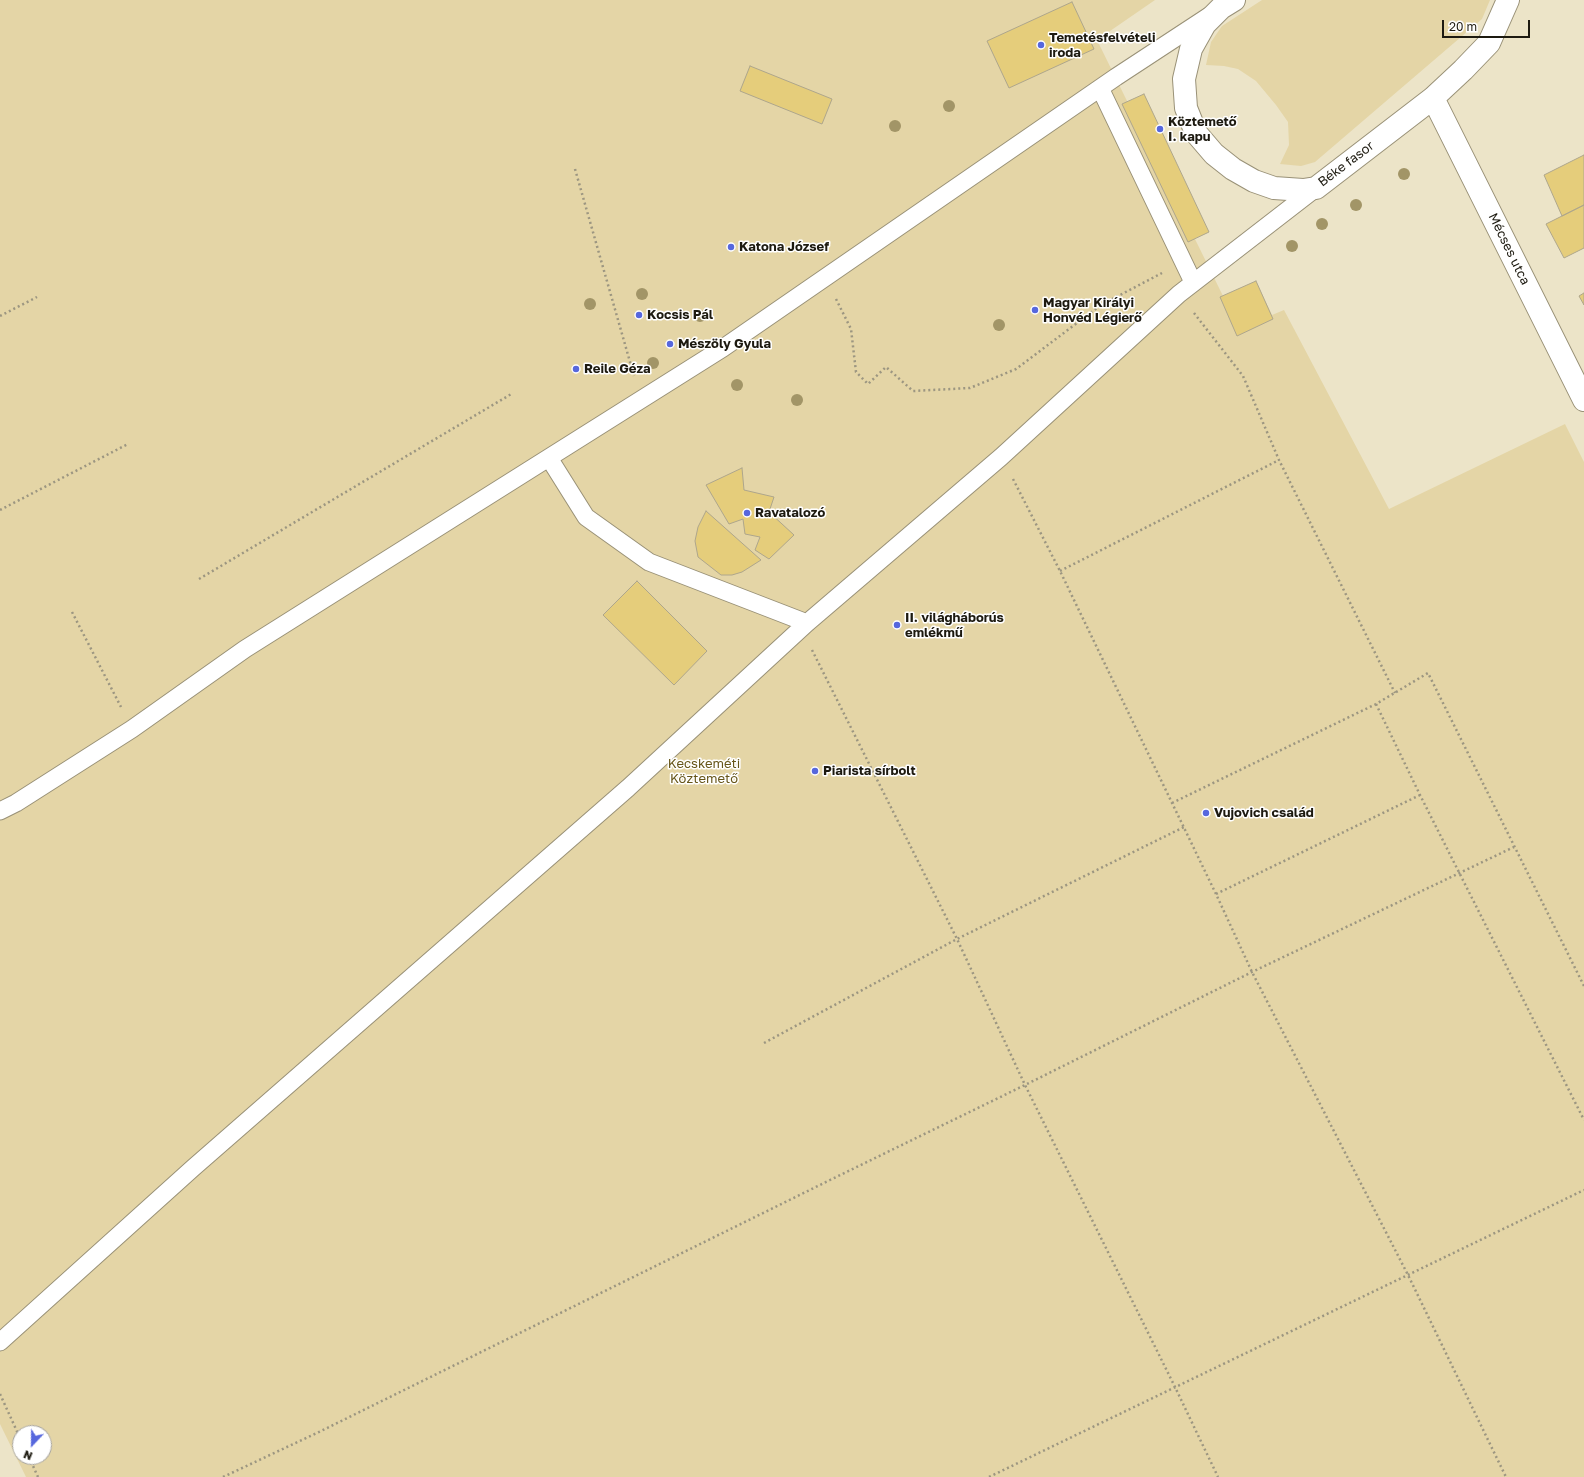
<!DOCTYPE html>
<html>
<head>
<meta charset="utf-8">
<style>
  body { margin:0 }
  #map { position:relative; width:1584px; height:1477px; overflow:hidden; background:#ece4c8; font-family:"Golos Text",sans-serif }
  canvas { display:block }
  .north { position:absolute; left:12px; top:1425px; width:40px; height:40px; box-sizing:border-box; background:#fff; border:1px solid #a5a39f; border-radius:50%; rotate:202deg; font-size:11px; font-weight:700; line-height:16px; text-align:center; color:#1d1a10 }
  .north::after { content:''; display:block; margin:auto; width:14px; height:18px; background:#5667dd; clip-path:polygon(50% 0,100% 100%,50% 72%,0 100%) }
  .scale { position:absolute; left:1442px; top:20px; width:88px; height:18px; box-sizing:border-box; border:2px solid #1d1a10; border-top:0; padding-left:5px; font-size:12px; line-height:14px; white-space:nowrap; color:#1d1a10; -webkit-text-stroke:3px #fff; paint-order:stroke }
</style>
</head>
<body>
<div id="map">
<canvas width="1584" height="1477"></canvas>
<div class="north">N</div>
<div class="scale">20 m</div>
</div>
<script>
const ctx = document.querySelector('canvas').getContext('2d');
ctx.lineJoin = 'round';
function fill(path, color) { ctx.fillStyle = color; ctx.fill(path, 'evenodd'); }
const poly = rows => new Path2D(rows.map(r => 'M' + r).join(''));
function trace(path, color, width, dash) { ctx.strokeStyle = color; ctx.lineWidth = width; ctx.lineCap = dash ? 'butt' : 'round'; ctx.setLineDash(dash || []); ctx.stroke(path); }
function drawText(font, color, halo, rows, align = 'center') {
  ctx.font = font + ' "Golos Text",sans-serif'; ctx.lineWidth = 3; ctx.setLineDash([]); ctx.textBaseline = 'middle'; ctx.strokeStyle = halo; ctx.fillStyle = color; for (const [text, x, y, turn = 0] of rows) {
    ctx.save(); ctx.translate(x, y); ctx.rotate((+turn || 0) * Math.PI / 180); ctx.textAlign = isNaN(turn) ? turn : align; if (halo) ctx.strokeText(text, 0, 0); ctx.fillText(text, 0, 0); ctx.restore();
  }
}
fill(poly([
  [0,0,1155,0,1097,40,1223,296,1256,281,1272,315,1284,310,1389,509,1565,424,1584,462,1584,1477,26,1477,0,1424],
  [20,1433,44,1433,44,1457,20,1457],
  [1262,0,1490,0,1482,19,1315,162,1301,166,1280,164,1289,145,1288,122,1276,105,1256,81,1238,69,1224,66,1206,65,1211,42,1222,26]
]), '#e4d5a6');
const building = poly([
  [1072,2,1094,49,1009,88,987,41,1072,2],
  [750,66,832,99,822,124,740,91,750,66],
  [1144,94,1209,232,1188,242,1122,104,1144,94],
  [1584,155,1584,205,1562,216,1544,175,1584,155],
  [1584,205,1584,248,1564,258,1546,224,1584,205],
  [1256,281,1273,319,1237,336,1220,297,1256,281],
  [1584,293,1584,305,1579,296,1584,293],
  [742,468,744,490,774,497,769,512,794,535,769,559,755,550,760,537,745,534,743,519,729,524,706,485,742,468],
  [706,511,761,560,742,572,732,575,721,575,698,557,695,541,698,527,706,511],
  [637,581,707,651,674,685,603,615,637,581]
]);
fill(building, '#e5cd7b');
trace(building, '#aea68c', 1);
const lane = poly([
  [1100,88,1193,282],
  [549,458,586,517,649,562,807,623],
  [0,811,16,803,132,729,245,649,723,348,1116,77,1209,16],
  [0,1342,193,1168,628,788,807,623,1001,457,1179,294,1316,188]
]);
const street = poly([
  [1234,0,1221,8,1205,24,1191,49,1184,79,1186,108,1196,133,1214,154,1233,169,1254,181,1274,188,1303,190,1316,188,1433,98,1463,70,1489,43,1508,0],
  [1433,98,1584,400]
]);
trace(lane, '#999177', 19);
trace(street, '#999177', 24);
trace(poly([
  [575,169,634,376],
  [836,299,851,329,856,372,868,384,886,367,913,391,970,388,1016,369,1101,305,1162,273],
  [1194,313,1243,376,1279,460,1395,693],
  [0,316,37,297],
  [1013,479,1060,571,1216,894,1252,972,1408,1275,1506,1477],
  [0,510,128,444],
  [1060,571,1279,460],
  [199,579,513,393],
  [72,612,121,707],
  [812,650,957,939,1025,1085,1175,1387,1218,1477],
  [1376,704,1420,795,1584,1120],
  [1172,803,1376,704,1428,673,1584,986],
  [1216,894,1420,795],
  [764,1043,957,939,1184,827],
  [0,1394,20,1438],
  [29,1457,38,1477],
  [223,1477,321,1431,830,1180,1025,1085,1252,972,1514,847],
  [989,1477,1584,1190]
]), '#9c9681', 2.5, [2, 3]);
trace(lane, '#fff', 17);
trace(street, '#fff', 22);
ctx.fillStyle = '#a29567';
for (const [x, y] of [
  [949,106],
  [895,126],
  [1404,174],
  [1356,205],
  [1322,224],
  [1292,246],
  [642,294],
  [590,304],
  [700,316],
  [999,325],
  [653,363],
  [737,385],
  [797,400]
]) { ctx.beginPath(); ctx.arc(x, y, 6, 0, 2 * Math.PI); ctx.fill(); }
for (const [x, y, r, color] of [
  [1041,45,4,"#5667dd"],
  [1160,129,4,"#5667dd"],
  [731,247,4,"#5667dd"],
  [1035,310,4,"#5667dd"],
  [639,315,4,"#5667dd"],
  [670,344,4,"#5667dd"],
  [576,369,4,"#5667dd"],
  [747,513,4,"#5667dd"],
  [897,625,4,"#5667dd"],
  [815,771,4,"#5667dd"],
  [1206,813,4,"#5667dd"]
]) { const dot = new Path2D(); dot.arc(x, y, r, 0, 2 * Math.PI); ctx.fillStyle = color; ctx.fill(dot); trace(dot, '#fff', 1.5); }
drawText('bold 13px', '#1d1a10', '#fff', [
  ["Temetésfelvételi",1049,38],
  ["iroda",1049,53],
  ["Köztemető",1168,122],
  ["I. kapu",1168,137],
  ["Katona József",739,247],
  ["Magyar Királyi",1043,303],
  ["Honvéd Légierő",1043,318],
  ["Kocsis Pál",647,315],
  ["Mészöly Gyula",678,344],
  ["Reile Géza",584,369],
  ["Ravatalozó",755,513],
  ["II. világháborús",905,618],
  ["emlékmű",905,633],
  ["Piarista sírbolt",823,771],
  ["Vujovich család",1214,813]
], 'left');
drawText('13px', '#1d1a10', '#fff', [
  ["Béke fasor",1346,164,-37],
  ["Mécses utca",1509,249,64]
]);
drawText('13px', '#665518', '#fff', [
  ["Kecskeméti",704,764],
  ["Köztemető",704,779]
]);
</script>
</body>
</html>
